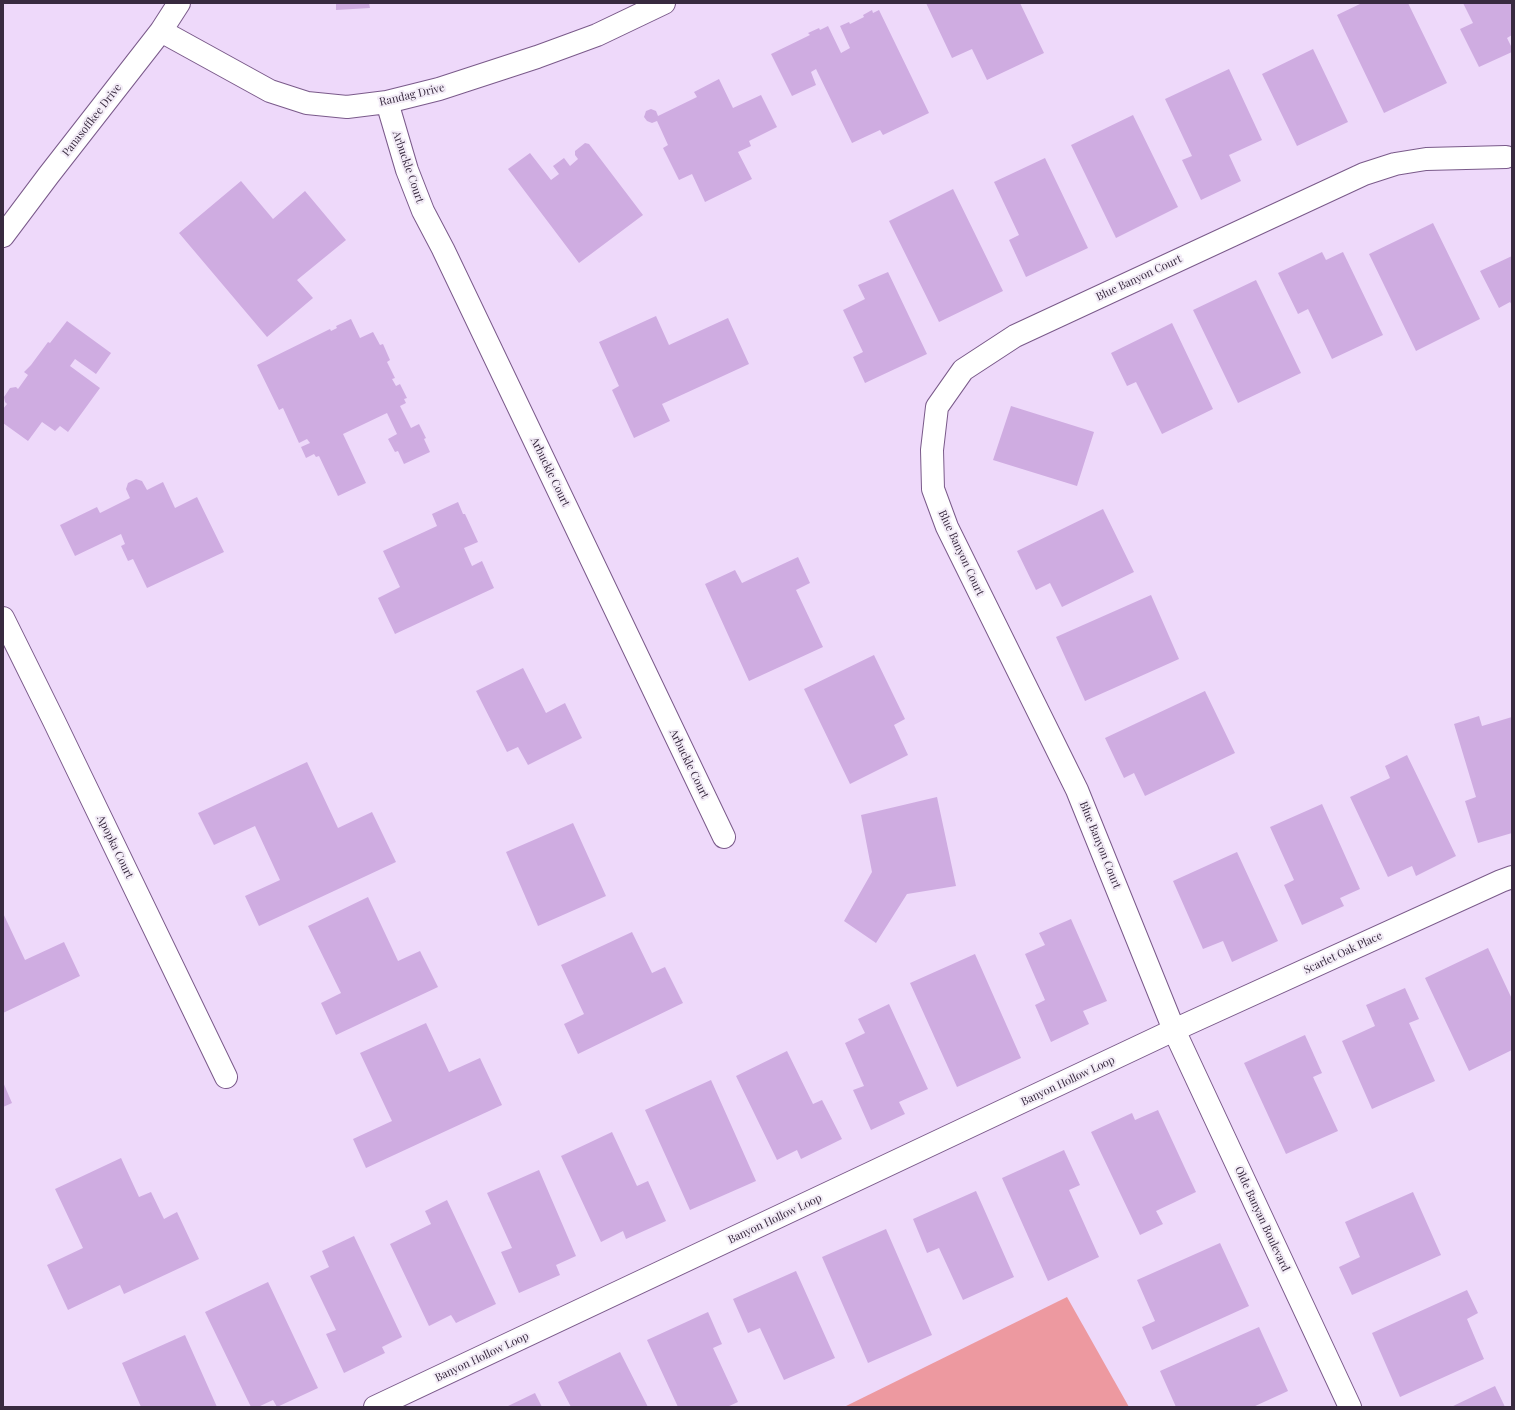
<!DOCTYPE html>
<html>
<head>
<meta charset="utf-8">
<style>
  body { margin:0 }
  #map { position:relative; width:1515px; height:1410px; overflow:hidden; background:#eed9fa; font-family:"Playfair Display",serif }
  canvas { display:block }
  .frame { position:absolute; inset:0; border:4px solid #382a3f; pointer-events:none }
</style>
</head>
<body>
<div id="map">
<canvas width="1515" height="1410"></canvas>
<div class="frame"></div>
</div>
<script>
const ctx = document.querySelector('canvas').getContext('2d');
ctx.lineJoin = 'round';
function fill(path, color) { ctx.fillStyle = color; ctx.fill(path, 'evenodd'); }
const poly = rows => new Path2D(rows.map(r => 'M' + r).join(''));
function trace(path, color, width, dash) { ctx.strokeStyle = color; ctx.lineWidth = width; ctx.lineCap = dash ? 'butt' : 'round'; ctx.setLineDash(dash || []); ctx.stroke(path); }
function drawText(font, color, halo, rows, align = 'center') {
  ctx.font = font + ' "Playfair Display",serif'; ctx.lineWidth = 4; ctx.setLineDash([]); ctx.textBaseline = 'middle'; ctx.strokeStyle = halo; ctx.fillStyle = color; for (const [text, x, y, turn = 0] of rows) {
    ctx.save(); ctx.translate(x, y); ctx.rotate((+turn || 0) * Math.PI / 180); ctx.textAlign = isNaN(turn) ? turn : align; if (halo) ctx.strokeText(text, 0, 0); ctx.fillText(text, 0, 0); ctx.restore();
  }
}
fill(poly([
  [1067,1297,1129,1407,844,1407]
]), '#ed99a0');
fill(poly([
  [336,3,369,3,370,8,336,10],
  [926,3,1020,3,1044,53,987,80,972,49,952,58],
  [1362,3,1408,3,1447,83,1384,113,1337,15],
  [1463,3,1512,3,1512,35,1507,38,1512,48,1512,52,1479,67,1460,29,1473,23],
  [872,10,873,13,879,10,929,113,883,135,880,130,852,143,816,69,811,72,816,85,792,96,771,54,810,35,808,33,819,28,820,30,828,26,841,53,850,48,840,26,849,22,850,24,864,17,863,15],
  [1313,49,1348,122,1297,146,1262,74],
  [1229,69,1262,140,1229,155,1241,181,1201,200,1182,160,1192,156,1165,99],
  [719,79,733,108,761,95,777,127,749,141,751,146,738,152,752,179,705,202,692,174,679,180,663,148,668,145,657,121,652,123,647,121,644,117,646,111,651,109,656,111,658,116,697,97,694,92],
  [1133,115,1178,207,1116,238,1071,145],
  [585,143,589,144,643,215,579,263,508,169,530,153,551,180,559,174,553,166,564,158,570,166,578,159,575,155,575,151],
  [1045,158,1088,248,1026,277,1009,240,1019,235,994,182],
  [241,181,273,219,305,191,346,240,297,280,313,298,267,337,179,233],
  [953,189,1003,291,939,322,889,221],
  [1433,223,1480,319,1416,351,1369,254],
  [1322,252,1326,260,1343,252,1383,335,1332,359,1308,309,1298,314,1278,273],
  [1512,256,1512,305,1510,302,1499,308,1480,271],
  [888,272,927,354,865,383,853,357,863,352,843,310,865,299,858,285],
  [1256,280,1301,373,1238,403,1193,310],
  [656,316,669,345,728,318,749,364,662,404,670,421,634,438,612,390,619,386,599,342],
  [351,319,360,338,373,332,380,345,383,344,390,360,387,362,395,378,392,379,396,386,400,384,407,398,404,399,406,403,400,406,411,428,419,424,426,438,424,439,430,452,404,464,398,451,395,452,388,439,397,434,387,413,343,434,366,483,338,496,319,456,316,457,314,454,306,458,301,447,310,443,307,439,299,443,283,408,279,410,257,365,330,329,331,331,337,328,336,326],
  [67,321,111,353,96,374,75,359,70,366,100,388,68,432,60,426,55,431,42,422,28,441,3,423,3,409,7,404,5,402,4,397,10,388,16,387,18,389,28,375,24,372,31,365,48,342,50,343],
  [1172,323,1213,409,1162,434,1136,382,1127,386,1111,353],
  [1011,406,1094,432,1077,486,993,460],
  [136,479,142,481,147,490,163,482,175,508,197,497,224,552,147,588,133,559,128,561,121,546,125,544,121,534,75,556,60,525,97,507,100,513,130,498,126,489,128,483],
  [458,502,463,514,465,514,478,542,464,548,472,566,482,561,494,588,395,634,378,598,400,587,383,551,437,526,432,514],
  [1103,509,1134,572,1062,607,1050,583,1036,590,1017,551],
  [798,557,810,583,796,590,823,647,749,681,705,584,735,570,742,583],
  [1151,595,1179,659,1085,701,1056,637],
  [874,655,905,719,894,725,908,755,850,784,804,689],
  [523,668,546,713,565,703,582,738,528,765,518,747,507,752,476,691],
  [1205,691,1235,753,1145,796,1134,773,1124,778,1105,738],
  [1479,716,1482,726,1512,717,1512,833,1478,843,1465,801,1476,797,1454,724],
  [1407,755,1456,856,1416,876,1412,866,1388,877,1350,797,1390,778,1385,766],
  [307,762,338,828,372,812,396,862,259,926,245,896,280,880,255,826,214,845,198,813],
  [937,797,956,886,907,894,876,943,844,921,872,872,861,815],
  [1322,804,1360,889,1340,898,1344,906,1302,925,1284,885,1294,880,1270,827],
  [573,823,606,896,538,926,506,852],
  [1237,852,1278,941,1232,962,1223,941,1203,949,1173,881],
  [368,897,398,961,420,951,438,987,336,1035,321,1003,341,993,308,926],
  [3,913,25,960,64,942,80,976,3,1013],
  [1071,919,1107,1001,1083,1011,1089,1024,1051,1042,1035,1005,1045,1000,1025,954,1045,945,1039,933],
  [632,932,652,973,665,967,683,1003,578,1054,564,1024,584,1014,561,965],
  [1488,948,1512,999,1512,1050,1469,1071,1425,978],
  [975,954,1021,1058,957,1087,910,983],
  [1405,988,1419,1019,1409,1023,1435,1081,1372,1109,1342,1041,1375,1026,1366,1005],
  [889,1004,928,1089,899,1102,905,1114,871,1130,853,1090,864,1086,845,1043,865,1033,858,1019],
  [426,1023,449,1072,480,1058,502,1105,366,1168,353,1139,392,1121,360,1053],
  [1305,1035,1322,1073,1313,1077,1338,1131,1286,1154,1244,1063],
  [787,1051,813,1104,822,1100,842,1139,801,1159,797,1150,777,1160,736,1076],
  [711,1080,756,1181,690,1210,645,1110],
  [3,1082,12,1103,3,1107],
  [1158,1110,1196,1192,1156,1211,1163,1224,1140,1235,1091,1132,1132,1113,1135,1120],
  [612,1132,637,1186,648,1181,666,1221,626,1239,623,1231,601,1242,561,1156],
  [1064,1150,1080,1185,1069,1190,1099,1257,1048,1281,1002,1178],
  [121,1158,139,1197,151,1192,164,1219,177,1212,199,1259,124,1294,120,1285,68,1310,47,1265,83,1248,55,1189],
  [539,1170,576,1256,556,1265,560,1275,519,1293,501,1252,512,1248,487,1193],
  [976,1191,1014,1277,963,1300,939,1248,927,1253,913,1219],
  [1413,1192,1441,1255,1352,1295,1339,1267,1360,1257,1345,1222],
  [447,1200,496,1304,456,1323,451,1315,429,1326,390,1244,431,1224,425,1211],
  [886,1229,932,1335,868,1363,822,1257],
  [354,1236,402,1337,382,1347,385,1353,344,1373,326,1334,336,1330,310,1276,329,1267,322,1251],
  [1220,1243,1249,1306,1152,1350,1142,1327,1155,1321,1137,1280],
  [796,1271,835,1358,784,1380,760,1328,748,1333,733,1299],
  [268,1282,318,1388,277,1407,273,1400,258,1407,251,1407,205,1312],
  [1467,1290,1478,1313,1467,1319,1484,1359,1400,1397,1372,1333],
  [708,1312,722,1344,713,1348,738,1402,727,1407,678,1407,647,1340],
  [1259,1327,1288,1391,1253,1407,1176,1407,1160,1371],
  [185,1335,217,1407,141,1407,122,1363],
  [620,1352,648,1407,571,1407,558,1382],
  [1495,1386,1505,1407,1451,1407],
  [535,1393,542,1407,506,1407]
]), '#cface1');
const minor = poly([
  [161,31,270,91,307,103,347,107,387,102,439,89,537,57,597,35,664,3],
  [387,102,407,170,423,211,443,249,724,837],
  [3,236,48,176,161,31,179,3],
  [3,618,54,721,226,1077],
  [375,1407,1174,1030,1501,881,1512,877],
  [1350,1407,1174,1030,1077,790,947,527,933,489,932,450,937,407,963,370,1015,336,1364,174,1395,164,1426,159,1506,157]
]);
trace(minor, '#7a5a8a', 24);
trace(minor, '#fff', 22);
drawText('11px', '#382a3f', '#f3ecf7', [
  ["Randag Drive",412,95,-13],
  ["Panasoffkee Drive",92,120,-52],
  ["Arbuckle Court",408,167,71],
  ["Blue Banyon Court",1139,278,-25],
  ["Arbuckle Court",550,472,64],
  ["Blue Banyon Court",961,553,65],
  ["Arbuckle Court",689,764,64],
  ["Blue Banyon Court",1100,845,68],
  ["Apopka Court",115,847,64],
  ["Scarlet Oak Place",1343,953,-25],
  ["Banyon Hollow Loop",1068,1081,-25],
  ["Banyon Hollow Loop",775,1219,-25],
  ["Olde Banyan Boulevard",1262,1219,65],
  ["Banyon Hollow Loop",482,1357,-25]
]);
</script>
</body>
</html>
